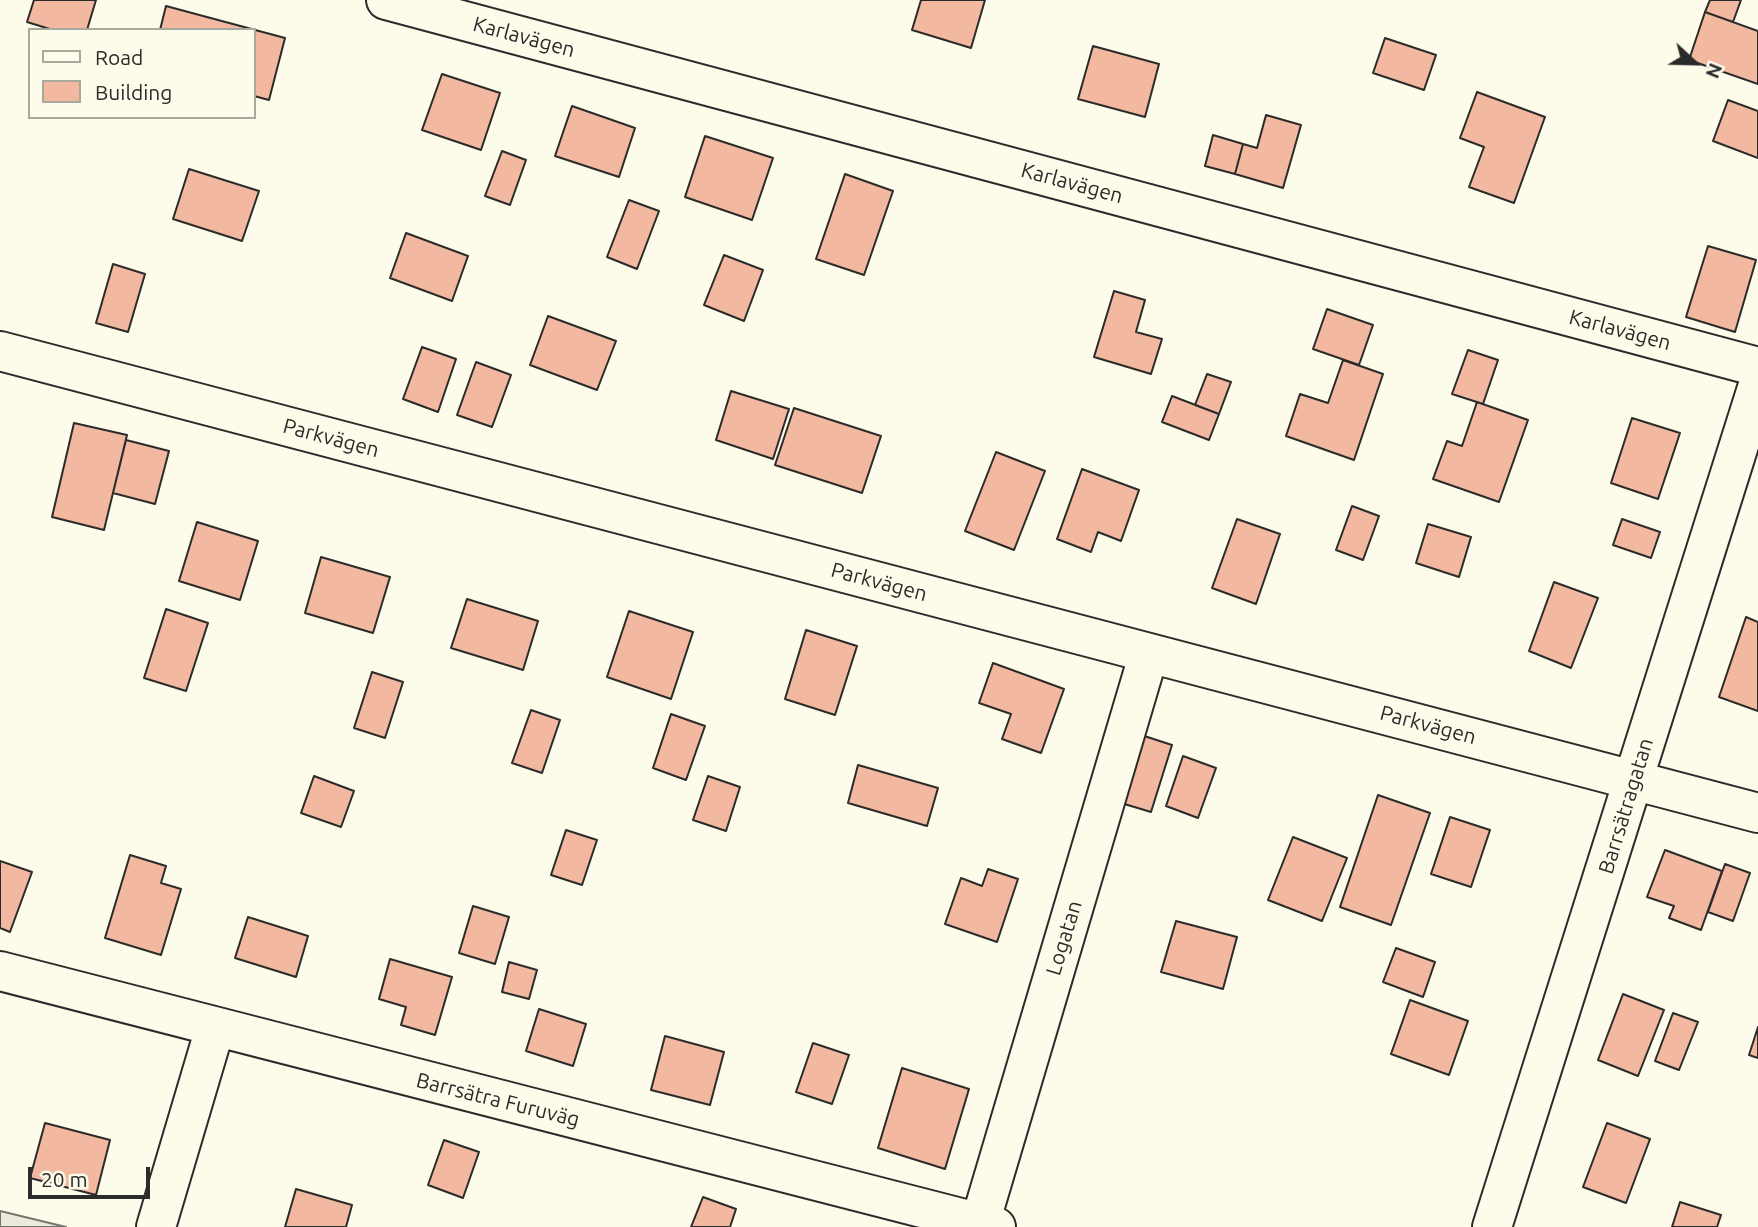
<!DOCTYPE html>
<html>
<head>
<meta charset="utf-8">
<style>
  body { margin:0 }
  #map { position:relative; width:1758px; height:1227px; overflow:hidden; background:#fdfbea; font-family:Ubuntu,sans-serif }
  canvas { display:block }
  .legend { position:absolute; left:28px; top:28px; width:228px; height:91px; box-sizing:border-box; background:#fdfbea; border:2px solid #a9a89e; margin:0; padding:9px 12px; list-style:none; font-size:21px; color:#2b2b2b }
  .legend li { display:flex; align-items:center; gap:14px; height:35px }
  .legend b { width:35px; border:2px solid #a9a89e }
  .north { position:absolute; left:1660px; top:28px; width:70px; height:70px; -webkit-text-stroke:5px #fdfbea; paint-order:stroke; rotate:112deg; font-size:19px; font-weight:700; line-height:28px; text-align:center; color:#2b2b2b }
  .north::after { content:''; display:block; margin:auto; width:24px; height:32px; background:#2b2b2b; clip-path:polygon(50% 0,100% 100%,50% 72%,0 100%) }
  .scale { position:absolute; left:28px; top:1167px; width:122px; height:32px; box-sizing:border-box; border:4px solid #2b2b2b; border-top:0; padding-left:9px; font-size:21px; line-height:24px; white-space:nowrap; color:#2b2b2b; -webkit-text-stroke:5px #fdfbea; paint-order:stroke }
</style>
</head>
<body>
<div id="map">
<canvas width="1758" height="1227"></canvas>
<ul class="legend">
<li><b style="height:9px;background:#fdfbea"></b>Road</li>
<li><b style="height:19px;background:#f2b8a0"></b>Building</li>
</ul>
<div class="north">N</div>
<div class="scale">20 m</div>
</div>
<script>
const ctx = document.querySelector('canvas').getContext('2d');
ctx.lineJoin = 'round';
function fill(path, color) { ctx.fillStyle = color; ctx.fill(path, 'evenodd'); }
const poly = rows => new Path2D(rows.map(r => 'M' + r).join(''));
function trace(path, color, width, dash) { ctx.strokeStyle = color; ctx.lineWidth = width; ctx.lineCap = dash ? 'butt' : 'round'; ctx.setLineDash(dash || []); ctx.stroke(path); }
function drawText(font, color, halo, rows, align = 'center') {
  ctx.font = font + ' Ubuntu,sans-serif'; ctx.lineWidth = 5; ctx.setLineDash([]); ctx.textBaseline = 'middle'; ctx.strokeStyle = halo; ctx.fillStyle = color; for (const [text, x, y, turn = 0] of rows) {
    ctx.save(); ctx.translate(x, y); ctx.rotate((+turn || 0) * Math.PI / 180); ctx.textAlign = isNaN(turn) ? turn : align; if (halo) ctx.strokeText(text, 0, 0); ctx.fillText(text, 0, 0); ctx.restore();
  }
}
const green = poly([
  [0,1211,66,1227,0,1227,0,1211]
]);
fill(green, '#ecebdb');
trace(green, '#74746e', 2);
const building = poly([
  [34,0,96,0,87,30,53,30,27,22,34,0],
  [921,0,985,0,971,48,912,30,921,0],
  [1710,0,1741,0,1733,22,1705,12,1710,0],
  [166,6,285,38,269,100,254,96,254,30,160,30,166,6],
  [1705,12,1758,31,1758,84,1689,60,1705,12],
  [1385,38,1436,55,1424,90,1373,73,1385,38],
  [1093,46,1159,64,1145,117,1078,99,1093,46],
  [442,74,500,93,481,150,422,130,442,74],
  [1477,92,1545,117,1514,203,1469,187,1484,147,1460,138,1477,92],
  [1728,100,1758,111,1758,158,1713,141,1728,100],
  [572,106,635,128,619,177,555,156,572,106],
  [1266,115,1301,125,1283,188,1235,174,1243,144,1257,148,1266,115],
  [1213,135,1243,144,1235,174,1205,166,1213,135],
  [705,136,773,158,752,220,685,197,705,136],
  [502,151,526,160,510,205,485,196,502,151],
  [189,169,259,191,242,241,173,219,189,169],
  [845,174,893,191,864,275,816,259,845,174],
  [629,200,659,211,637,269,607,257,629,200],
  [406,233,468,256,452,301,390,278,406,233],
  [1708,246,1756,260,1735,332,1686,317,1708,246],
  [724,255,763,270,744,321,704,305,724,255],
  [113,264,145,274,128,332,96,323,113,264],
  [1114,291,1145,300,1136,332,1162,339,1151,374,1094,357,1114,291],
  [1327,309,1373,325,1359,365,1313,349,1327,309],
  [548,316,616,341,597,390,530,365,548,316],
  [422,347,456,359,438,412,403,399,422,347],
  [1468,350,1498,360,1483,404,1452,394,1468,350],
  [1343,360,1383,374,1354,460,1286,436,1300,394,1328,403,1343,360],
  [476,362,511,375,492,427,457,415,476,362],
  [1207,374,1231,382,1219,414,1195,405,1207,374],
  [731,391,789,409,773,459,716,440,731,391],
  [1172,396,1219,414,1209,440,1162,422,1172,396],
  [1477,402,1528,420,1499,502,1433,479,1447,441,1462,446,1477,402],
  [794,408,881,436,862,493,775,465,794,408],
  [1632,418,1680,433,1658,499,1611,483,1632,418],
  [74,423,127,435,104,530,52,517,74,423],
  [126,440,169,451,155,504,113,493,126,440],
  [996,452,1045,471,1014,550,965,531,996,452],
  [1082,469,1139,490,1121,541,1098,532,1091,552,1057,539,1082,469],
  [1352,506,1379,516,1363,560,1336,550,1352,506],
  [1237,519,1280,534,1256,604,1212,588,1237,519],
  [1622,519,1660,532,1651,558,1613,545,1622,519],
  [197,522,258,541,240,600,179,581,197,522],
  [1428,524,1471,537,1459,577,1416,563,1428,524],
  [321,557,390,577,373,633,305,613,321,557],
  [1554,582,1598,598,1571,668,1529,651,1554,582],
  [467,599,538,621,523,670,451,648,467,599],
  [166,609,208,623,186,691,144,678,166,609],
  [629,611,693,632,671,699,607,677,629,611],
  [1746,617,1758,622,1758,711,1719,697,1746,617],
  [806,630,857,646,835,715,785,699,806,630],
  [993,663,1064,689,1041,753,1002,739,1011,714,979,703,993,663],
  [372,672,403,682,385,738,354,728,372,672],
  [531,710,560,720,542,773,512,763,531,710],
  [671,714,705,726,686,780,653,768,671,714],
  [1132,732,1172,745,1151,812,1111,800,1132,732],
  [1183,756,1216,768,1198,818,1166,806,1183,756],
  [858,765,938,788,927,826,848,803,858,765],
  [314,776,354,791,341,827,301,813,314,776],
  [708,776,740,787,726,831,693,820,708,776],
  [1378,795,1430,813,1391,925,1340,907,1378,795],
  [1450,817,1490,830,1471,887,1431,874,1450,817],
  [566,830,597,840,582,885,551,875,566,830],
  [1293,837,1347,858,1322,921,1268,900,1293,837],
  [1665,850,1722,871,1701,930,1669,918,1674,906,1647,897,1665,850],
  [130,855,166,866,161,883,181,889,161,955,105,938,130,855],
  [0,861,32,872,10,932,0,928,0,861],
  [1725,864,1750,873,1733,921,1708,912,1725,864],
  [988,869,1018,879,997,942,945,924,961,878,982,886,988,869],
  [473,906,509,917,495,964,459,953,473,906],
  [248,917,308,936,296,977,235,958,248,917],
  [1176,921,1237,937,1223,989,1161,972,1176,921],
  [1396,948,1435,962,1423,997,1383,982,1396,948],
  [390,959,452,977,435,1035,401,1025,406,1007,379,999,390,959],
  [509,962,537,970,529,999,502,992,509,962],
  [1623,994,1664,1010,1638,1076,1598,1060,1623,994],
  [1410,1000,1468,1021,1449,1075,1391,1054,1410,1000],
  [539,1009,586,1024,573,1066,526,1051,539,1009],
  [1673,1013,1698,1022,1679,1070,1655,1061,1673,1013],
  [1758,1027,1758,1058,1749,1055,1758,1027],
  [665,1036,724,1052,710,1105,651,1090,665,1036],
  [813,1043,849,1055,832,1104,796,1092,813,1043],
  [902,1068,969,1089,945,1169,878,1148,902,1068],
  [45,1123,110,1140,96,1195,30,1178,45,1123],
  [1607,1123,1650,1139,1626,1203,1583,1187,1607,1123],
  [444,1140,479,1152,463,1198,428,1185,444,1140],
  [296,1189,352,1205,346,1227,285,1227,296,1189],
  [703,1197,736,1209,730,1227,691,1227,703,1197],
  [1680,1202,1721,1215,1717,1227,1672,1227,1680,1202]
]);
fill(building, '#f2b8a0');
trace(building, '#2b2b2b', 2);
const minor = poly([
  [386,0,1758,367],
  [0,351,1758,813],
  [0,971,996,1227],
  [980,1223,1149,653],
  [156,1227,215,1028],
  [1492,1227,1758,385]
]);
trace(minor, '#2b2b2b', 42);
trace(minor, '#fdfbea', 38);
drawText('21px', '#2b2b2b', '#fdfbea', [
  ["Karlavägen",524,37,15],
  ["Karlavägen",1072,183,15],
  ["Karlavägen",1620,330,15],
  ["Parkvägen",331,438,15],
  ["Parkvägen",879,582,15],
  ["Parkvägen",1428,725,15],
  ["Barrsätragatan",1626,806,-73],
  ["Logatan",1064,938,-73],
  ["Barrsätra Furuväg",498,1100,14]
]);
</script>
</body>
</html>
